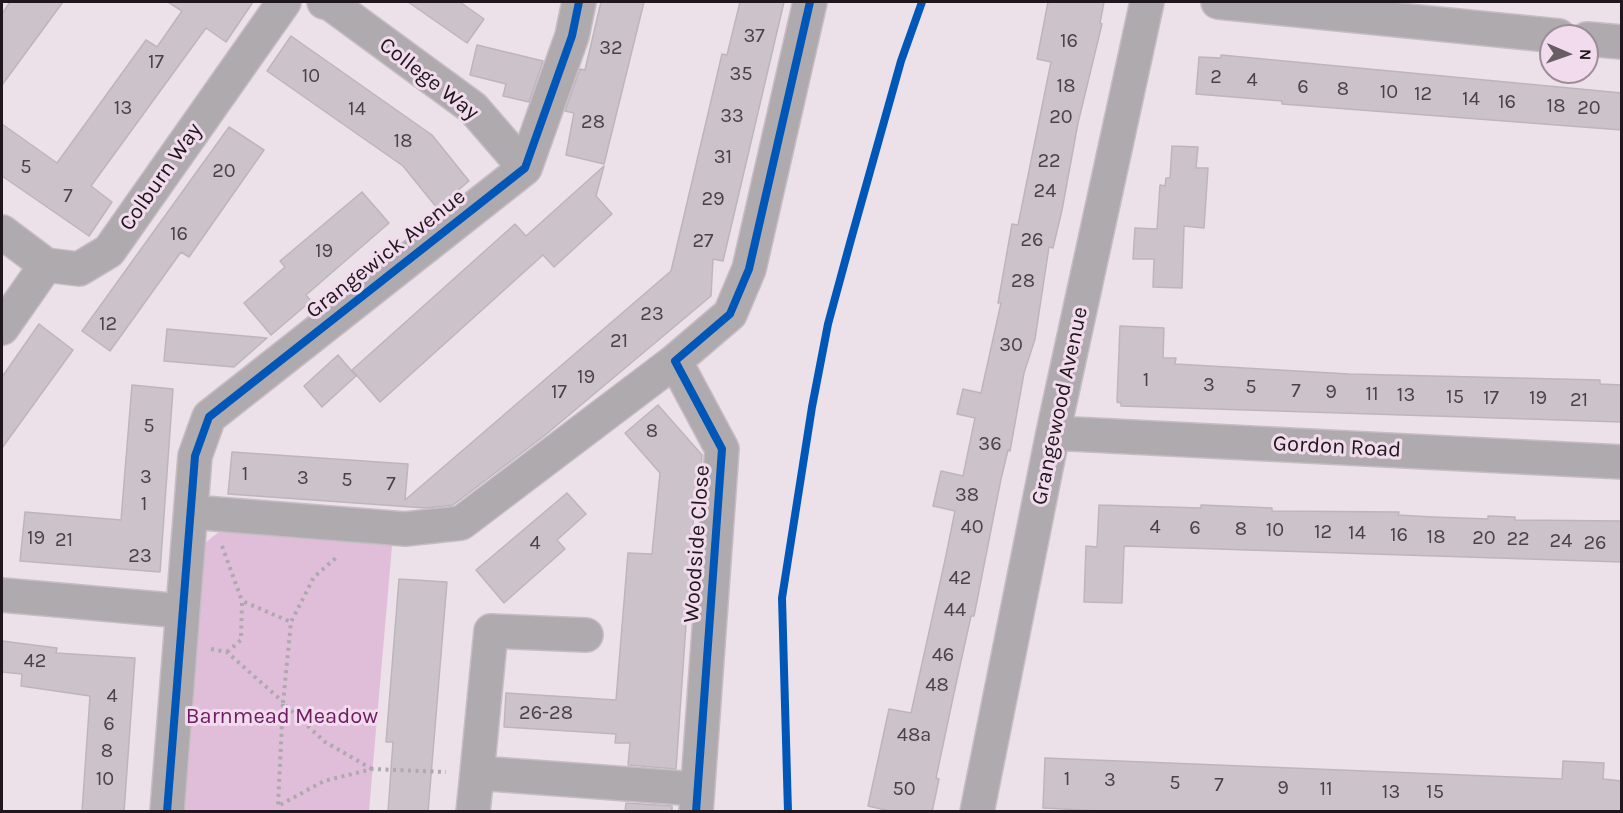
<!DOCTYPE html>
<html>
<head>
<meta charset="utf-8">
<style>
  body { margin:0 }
  #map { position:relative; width:1623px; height:813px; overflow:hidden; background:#ece0e9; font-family:Karla,sans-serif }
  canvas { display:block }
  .frame { position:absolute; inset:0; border:3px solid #1f171d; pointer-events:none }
  .north { position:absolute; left:1539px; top:24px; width:60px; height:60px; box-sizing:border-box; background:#f1dbec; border:2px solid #9d8d99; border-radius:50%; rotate:92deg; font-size:16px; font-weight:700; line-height:24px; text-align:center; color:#1f171d }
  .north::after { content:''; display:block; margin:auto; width:21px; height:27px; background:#675d64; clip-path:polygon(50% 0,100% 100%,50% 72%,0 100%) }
</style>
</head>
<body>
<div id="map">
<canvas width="1623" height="813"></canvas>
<div class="frame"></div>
<div class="north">N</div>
</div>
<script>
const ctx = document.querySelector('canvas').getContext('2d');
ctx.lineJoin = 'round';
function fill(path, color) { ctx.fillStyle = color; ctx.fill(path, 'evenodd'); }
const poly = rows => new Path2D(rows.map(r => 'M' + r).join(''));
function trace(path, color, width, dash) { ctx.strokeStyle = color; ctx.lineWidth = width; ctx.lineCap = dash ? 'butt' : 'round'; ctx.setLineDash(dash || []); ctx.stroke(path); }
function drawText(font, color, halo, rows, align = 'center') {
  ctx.font = font + ' Karla,sans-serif'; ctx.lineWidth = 6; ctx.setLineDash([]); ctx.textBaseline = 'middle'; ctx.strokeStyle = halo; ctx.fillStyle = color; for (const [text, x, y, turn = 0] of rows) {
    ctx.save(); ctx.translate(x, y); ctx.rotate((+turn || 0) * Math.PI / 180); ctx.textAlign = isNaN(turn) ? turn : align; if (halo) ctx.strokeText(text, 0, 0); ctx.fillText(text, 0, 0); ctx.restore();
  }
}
fill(poly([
  [225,527,392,546,369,811,180,812,205,543]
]), '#e0beda');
const building = poly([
  [10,2,63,2,2,85,2,14,10,2],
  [168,2,253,2,226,42,206,28,91,186,112,202,89,236,2,176,2,124,57,163,146,40,157,47,182,11,168,2],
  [408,2,460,2,484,19,467,43,408,2],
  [601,2,644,2,604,164,566,155,574,113,565,111,580,69,585,70,601,2],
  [740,2,784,2,723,261,713,259,711,296,544,436,453,505,426,508,228,494,232,452,408,464,405,500,671,271,722,54,727,55,740,2],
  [1048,2,1104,2,1100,23,1102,24,1078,123,1062,210,1053,248,1049,247,1035,339,1024,373,1010,451,1008,450,1001,479,974,616,971,616,954,693,936,778,939,779,932,812,894,812,868,806,889,709,911,713,945,560,955,511,933,506,941,471,963,476,975,418,957,414,963,389,981,393,1001,303,998,303,1012,224,1018,225,1051,62,1037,59,1048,2],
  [291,36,432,135,469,181,437,208,403,166,267,71,291,36],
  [477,45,543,61,529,102,503,96,506,84,470,75,477,45],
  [1221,55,1622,93,1622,130,1282,104,1282,101,1196,94,1199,57,1221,58,1221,55],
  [229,127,264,150,189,257,181,252,110,351,82,331,229,127],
  [1172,146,1198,147,1196,168,1208,168,1204,228,1184,226,1182,288,1153,287,1154,259,1133,259,1135,228,1157,229,1160,185,1165,186,1166,178,1170,178,1172,146],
  [604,166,596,196,612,214,554,267,543,255,380,402,352,370,515,224,526,236,604,166],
  [362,192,389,223,306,295,311,301,271,335,244,303,285,267,280,261,362,192],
  [39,324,73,350,2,448,2,377,39,324],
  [1120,326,1164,328,1163,358,1176,358,1175,364,1349,374,1600,380,1600,384,1622,385,1622,422,1121,406,1121,403,1117,402,1120,326],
  [167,329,267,338,234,367,164,361,167,329],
  [338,355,356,376,322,407,304,386,338,355],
  [132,385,173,389,160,572,20,561,25,512,121,520,132,385],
  [658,405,702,455,698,509,694,509,676,769,628,765,630,743,615,743,616,734,504,727,506,693,616,700,628,553,652,554,660,473,625,433,658,405],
  [567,493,586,514,557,540,565,549,504,603,476,570,567,493],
  [1099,505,1201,508,1201,505,1272,508,1272,511,1399,512,1398,515,1433,517,1488,519,1488,516,1515,517,1515,520,1622,521,1622,562,1124,546,1122,603,1084,602,1086,546,1097,547,1099,505],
  [399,579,447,582,428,812,388,812,393,742,386,742,399,579],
  [2,641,57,648,56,653,135,658,124,812,82,812,90,696,21,686,22,674,2,672,2,641],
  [1045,758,1562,779,1563,761,1604,763,1603,779,1622,781,1622,812,1123,812,1043,808,1045,758],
  [626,803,672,806,672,812,625,812,626,803]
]);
fill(building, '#ccc3ca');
trace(building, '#beb5bc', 1.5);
const minor = poly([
  [324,2,331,4,473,108,525,168],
  [1218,2,1559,36],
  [1587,39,1622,42],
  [2,232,46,265,79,269,109,251,284,2],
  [2,328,46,265],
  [1053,433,1622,462],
  [191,512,405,529,461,523,675,361],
  [2,595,182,611],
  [586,635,491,631,477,773,697,789],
  [167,812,195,456,209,417,525,168,572,36,579,2],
  [473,812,477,773],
  [696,812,722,449,675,361,730,314,749,269,810,2],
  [977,812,1053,433,1147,2]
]);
trace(minor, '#c6bdc3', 36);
trace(poly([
  [222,546,242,601],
  [211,649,227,652,283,702],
  [227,652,241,640,242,601,291,622],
  [283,703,291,622,314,577,338,556],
  [372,769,325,742,283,703,278,806,324,781,372,769,446,772]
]), '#aea9ad', 4, [3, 4.5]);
trace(minor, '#aeaaad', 33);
trace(poly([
  [167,812,195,456,209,417,525,168,572,36,579,2],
  [696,812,722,449,675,361,730,314,749,269,810,2],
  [788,812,782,598,812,407,828,324,850,243,901,61,922,2]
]), '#0057b8', 8);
drawText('20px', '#4a4248', null, [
  ["37",754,36],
  ["16",1069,41],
  ["32",611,48],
  ["17",156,62],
  ["35",741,74],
  ["10",311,76],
  ["2",1216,77],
  ["4",1252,80],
  ["18",1066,86],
  ["6",1303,87],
  ["8",1343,89],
  ["10",1389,92],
  ["12",1423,94],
  ["14",1471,99],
  ["16",1507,102],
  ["18",1556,106],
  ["13",123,108],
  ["20",1589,108],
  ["14",357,109],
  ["33",732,116],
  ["20",1061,117],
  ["28",593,122],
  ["18",403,141],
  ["31",723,157],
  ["22",1049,161],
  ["5",26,167],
  ["20",224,171],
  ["24",1045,191],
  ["7",68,196],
  ["29",713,199],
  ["16",179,234],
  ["26",1032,240],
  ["27",703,241],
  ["19",324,251],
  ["28",1023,281],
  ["23",652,314],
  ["12",108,324],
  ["21",619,341],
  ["30",1011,345],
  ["19",586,377],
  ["1",1146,380],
  ["3",1209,385],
  ["5",1251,387],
  ["7",1296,391],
  ["17",559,392],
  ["9",1331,392],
  ["11",1372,394],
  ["13",1406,395],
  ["15",1455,397],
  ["17",1491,398],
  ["19",1538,398],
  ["21",1579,400],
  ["5",149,426],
  ["8",652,431],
  ["36",990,444],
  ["1",245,474],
  ["3",146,477],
  ["3",303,478],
  ["5",347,480],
  ["7",391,484],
  ["38",967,495],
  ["1",144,504],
  ["40",972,527],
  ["4",1155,527],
  ["6",1195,528],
  ["8",1241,529],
  ["10",1275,530],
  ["12",1323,532],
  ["14",1357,533],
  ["16",1399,535],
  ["18",1436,537],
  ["19",36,538],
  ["20",1484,538],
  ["22",1518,539],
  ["21",64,540],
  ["24",1561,541],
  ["4",535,543],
  ["26",1595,543],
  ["23",140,556],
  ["42",960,578],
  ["44",955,610],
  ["46",943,655],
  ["42",35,661],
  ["48",937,685],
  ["4",112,696],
  ["26-28",546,713],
  ["6",109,724],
  ["48a",914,735],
  ["8",107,751],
  ["10",105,779],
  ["1",1067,779],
  ["3",1110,780],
  ["5",1175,783],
  ["7",1219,785],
  ["9",1283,788],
  ["50",904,789],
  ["11",1326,789],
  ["13",1391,792],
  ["15",1435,792]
]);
drawText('22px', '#1f171d', '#f1dbec', [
  ["College Way",429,79,38],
  ["Colburn Way",161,177,-55],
  ["Grangewick Avenue",386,254,-38],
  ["Grangewood Avenue",1060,406,-78],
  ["Gordon Road",1337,447,3],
  ["Woodside Close",697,544,-86]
]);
drawText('22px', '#6e1c63', '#f1dbec', [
  ["Barnmead Meadow",282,717]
]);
</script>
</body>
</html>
